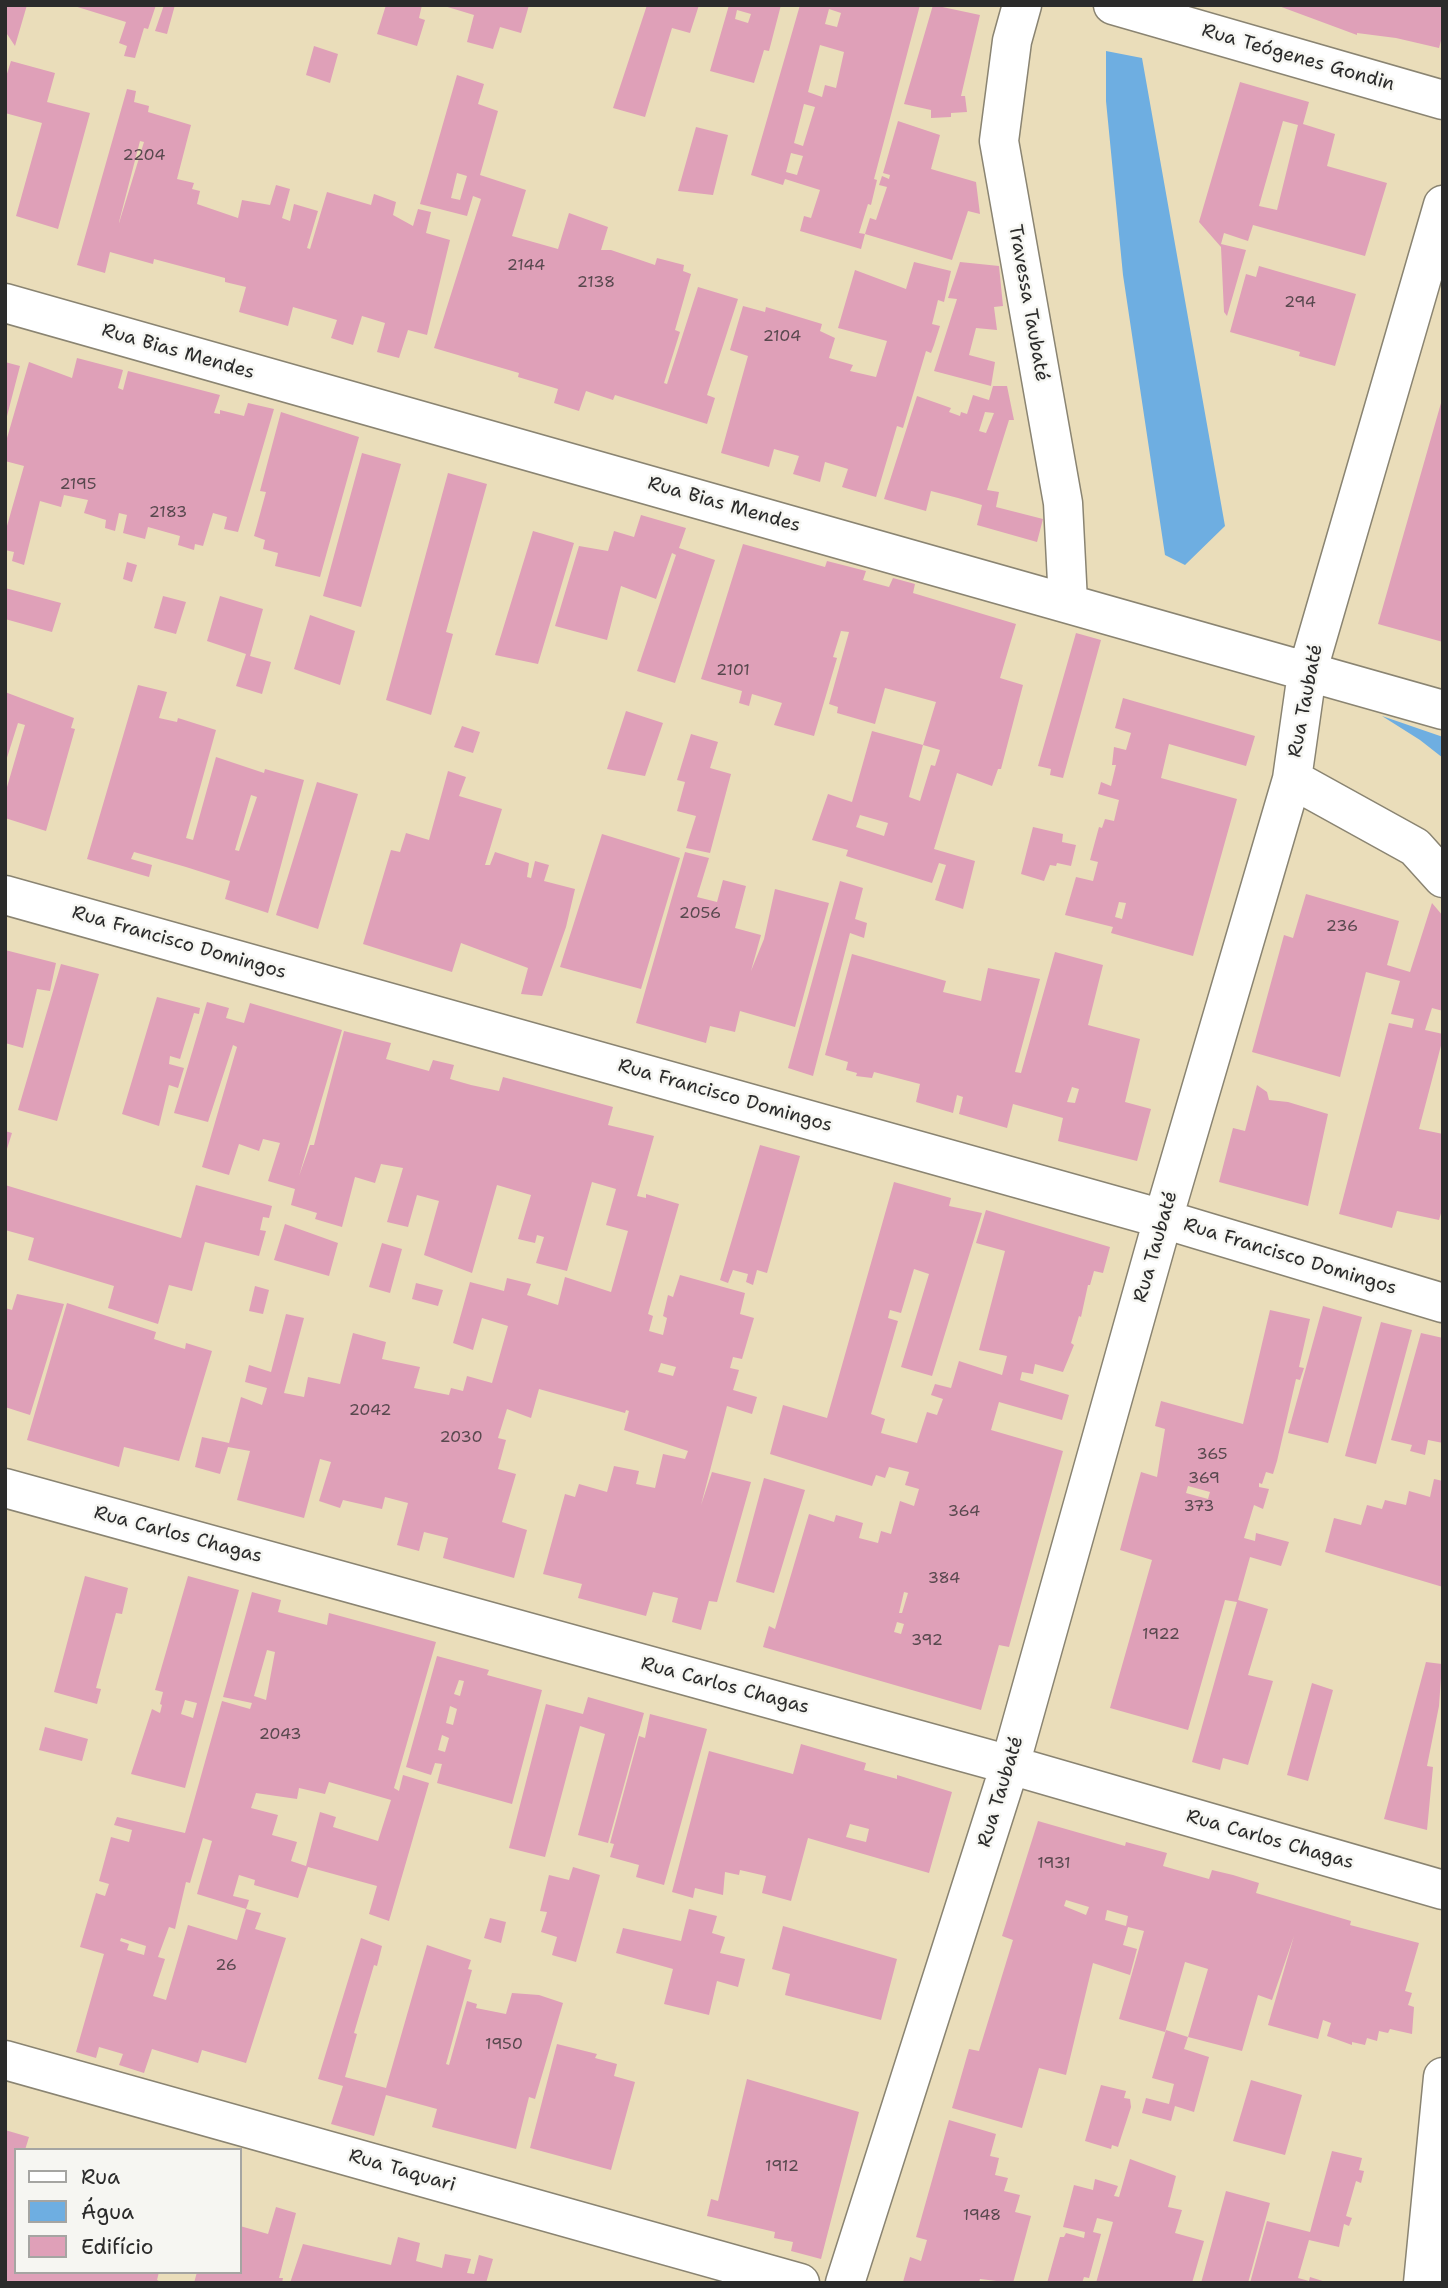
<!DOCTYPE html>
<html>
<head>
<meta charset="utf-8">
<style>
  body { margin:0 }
  #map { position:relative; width:1448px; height:2288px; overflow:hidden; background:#eaddba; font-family:"Shantell Sans",sans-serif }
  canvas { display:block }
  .frame { position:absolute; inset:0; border:7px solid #2b2b2b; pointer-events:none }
  .legend { position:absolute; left:14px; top:2148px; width:228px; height:126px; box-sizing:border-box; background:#f6f6f2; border:2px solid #a5a5a2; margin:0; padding:9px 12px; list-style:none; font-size:21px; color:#2b2b2b }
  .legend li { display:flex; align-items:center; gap:14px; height:35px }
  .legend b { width:35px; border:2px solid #a5a5a2 }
</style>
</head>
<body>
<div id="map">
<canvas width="1448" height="2288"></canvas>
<div class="frame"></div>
<ul class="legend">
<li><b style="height:9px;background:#fff"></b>Rua</li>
<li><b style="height:19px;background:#6eaee1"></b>Água</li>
<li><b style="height:19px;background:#dfa0b8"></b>Edifício</li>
</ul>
</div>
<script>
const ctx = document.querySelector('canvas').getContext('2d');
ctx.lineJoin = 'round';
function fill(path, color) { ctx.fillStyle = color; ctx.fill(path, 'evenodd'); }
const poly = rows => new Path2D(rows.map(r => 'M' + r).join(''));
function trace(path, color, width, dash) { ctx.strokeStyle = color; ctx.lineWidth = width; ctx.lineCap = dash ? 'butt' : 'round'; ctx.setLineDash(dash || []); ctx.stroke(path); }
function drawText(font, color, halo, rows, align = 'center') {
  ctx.font = font + ' "Shantell Sans",sans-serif'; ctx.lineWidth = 5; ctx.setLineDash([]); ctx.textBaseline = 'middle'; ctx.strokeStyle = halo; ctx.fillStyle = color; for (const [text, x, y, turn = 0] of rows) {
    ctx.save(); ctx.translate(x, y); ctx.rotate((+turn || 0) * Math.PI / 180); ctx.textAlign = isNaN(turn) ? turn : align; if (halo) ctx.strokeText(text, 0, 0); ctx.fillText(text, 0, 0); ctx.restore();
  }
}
fill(poly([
  [1106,51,1142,58,1225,526,1185,565,1165,555,1123,275,1106,101],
  [1382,716,1443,737,1443,758,1420,740]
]), '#6eaee1');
fill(poly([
  [5,5,27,5,15,46,5,31],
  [71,5,156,5,148,29,144,28,135,58,124,56,127,46,119,43,126,22],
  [164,5,175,5,167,34,155,31],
  [386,5,422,5,419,18,425,20,417,46,377,34],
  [441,5,529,5,521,33,500,27,493,49,467,42,474,15],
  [647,5,699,5,690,33,672,28,645,117,613,108],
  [729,5,781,5,769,51,764,50,754,83,710,71],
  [737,10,751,14,748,23,735,19],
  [800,5,920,5,874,179,877,180,871,205,868,204,859,233,865,234,861,249,800,231,804,216,811,218,820,190,785,179,783,185,751,175],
  [829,9,841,13,837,27,825,24],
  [820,45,844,52,836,88,825,85,822,97,808,92],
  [804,104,815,107,803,146,794,143],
  [791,153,803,156,797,175,786,172],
  [933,5,980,15,961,96,965,96,967,112,951,113,951,117,931,118,931,110,904,104],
  [1276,5,1443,5,1443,33,1439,48,1396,38,1357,33,1357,35],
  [314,46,338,54,330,83,306,75],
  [11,61,55,73,47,102,90,113,58,229,16,216,42,123,5,113,5,80],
  [457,75,484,84,478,104,498,111,480,175,526,190,512,236,558,249,569,213,608,227,601,250,611,250,655,265,657,258,684,265,683,271,691,274,675,330,680,332,664,383,667,384,698,287,738,299,707,395,715,398,707,424,615,395,613,400,586,391,579,411,554,403,558,389,518,377,519,373,434,348,481,199,473,196,467,216,420,204],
  [457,173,467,176,460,200,451,198],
  [1240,82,1309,102,1303,124,1335,134,1327,166,1387,183,1365,256,1253,225,1248,241,1224,233,1221,244,1246,250,1227,316,1224,312,1221,247,1199,222],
  [1283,121,1298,125,1277,210,1259,206],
  [127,89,136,91,134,102,149,106,148,112,191,125,177,179,194,183,192,189,200,191,197,204,238,218,242,200,270,205,276,185,290,189,282,218,290,221,294,204,318,211,307,248,310,249,327,192,371,205,374,194,396,202,393,215,413,226,418,209,431,212,426,233,450,240,427,335,408,330,399,358,377,352,385,323,362,316,353,345,331,338,337,320,293,307,288,326,239,312,246,287,225,282,225,278,154,259,153,264,110,252,105,273,77,265],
  [140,141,144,142,119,223,119,222],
  [898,121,940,135,931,169,976,182,980,214,968,211,952,260,865,234,870,218,876,220,887,187,879,185,882,176,889,179,890,175,883,173],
  [696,127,728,135,713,195,678,191],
  [914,262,951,271,944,302,938,300,932,324,940,326,934,345,931,353,926,351,903,428,897,426,876,497,842,487,848,469,825,462,820,482,793,474,799,456,774,449,769,467,721,453,748,356,730,350,743,306,765,312,766,307,822,324,820,331,835,338,829,358,853,365,850,371,876,377,887,341,838,328,855,270,906,289],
  [960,262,999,266,1003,306,994,307,997,330,976,328,969,355,995,362,991,386,934,371,957,299,948,298],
  [1259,266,1356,294,1335,366,1299,356,1300,352,1230,332,1246,274,1256,277],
  [77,358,123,370,118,388,123,390,128,371,220,395,214,413,220,414,220,410,244,416,248,403,274,409,238,532,224,529,227,517,213,513,203,546,195,544,194,550,178,545,180,536,148,527,145,539,123,533,127,515,119,513,115,531,105,528,106,520,84,513,88,500,64,495,61,507,40,501,24,565,12,561,14,552,5,550,5,533,24,466,5,461,5,445,29,362,72,378],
  [5,362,20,366,6,420,5,420],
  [993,386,1007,386,1014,420,1009,420,987,490,999,492,996,507,1043,519,1037,542,977,525,982,505,958,498,931,491,926,511,884,499,917,396,951,408,949,412,960,416,961,412,967,414,973,395,989,400],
  [985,412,994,413,986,433,979,431],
  [1443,396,1443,642,1378,624],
  [281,412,359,437,320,577,275,566,278,553,263,549,265,540,254,536,266,492,260,491],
  [362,453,401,464,361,607,323,596],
  [448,473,487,484,446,632,453,634,431,715,386,700],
  [641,515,686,528,679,548,715,560,675,683,637,671,676,555,672,553,656,599,621,586,607,640,555,626,579,546,608,551,614,531,634,537],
  [533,531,574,543,538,664,495,655],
  [743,544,825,567,827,561,866,571,863,580,889,587,893,578,915,584,913,593,1016,624,1000,678,1023,685,1001,769,998,769,992,786,957,773,934,849,975,861,963,909,935,900,946,865,939,863,932,883,846,856,848,850,812,840,828,794,852,802,872,731,923,745,909,797,920,801,931,765,935,766,940,750,923,745,936,702,885,688,875,724,837,713,838,707,829,704,849,632,841,631,833,657,837,658,814,736,774,725,782,703,752,694,749,706,739,703,742,691,701,679],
  [860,815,888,823,884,836,856,827],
  [127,562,137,565,132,582,123,579],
  [5,588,61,603,52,632,5,619],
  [163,596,186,602,176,634,154,628],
  [220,596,263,609,250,656,271,662,262,694,236,686,246,654,207,641],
  [310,615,355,631,340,685,294,669],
  [1076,633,1101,640,1063,778,1050,775,1051,769,1038,766],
  [138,685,167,692,159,718,177,722,178,718,216,730,186,838,193,840,216,757,264,773,265,769,304,780,268,913,225,899,230,881,186,867,134,852,131,859,152,865,149,877,87,859],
  [251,795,257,797,239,851,235,850],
  [5,692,74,718,71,728,75,729,46,831,5,818,5,794,25,725,18,723,5,764],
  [1123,698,1255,736,1246,766,1169,744,1161,778,1237,799,1193,956,1111,933,1113,927,1065,915,1076,877,1093,881,1098,862,1090,860,1099,827,1102,828,1105,819,1114,821,1119,800,1098,794,1101,782,1111,786,1116,765,1112,765,1114,747,1126,750,1131,733,1115,728],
  [1119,902,1126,903,1122,919,1115,917],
  [626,711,663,723,645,776,607,769],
  [462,726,480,732,473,753,454,747],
  [691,734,718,742,710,768,731,774,710,853,686,848,696,816,677,811,685,782,677,780],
  [448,771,466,777,459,796,502,809,485,865,490,865,495,852,529,863,527,877,531,878,535,861,549,865,544,881,575,889,566,927,542,996,521,994,528,968,461,943,452,972,363,944,391,850,400,852,406,833,429,840],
  [317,782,358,794,318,929,276,915],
  [1033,827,1063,834,1062,842,1076,845,1071,866,1057,863,1056,866,1050,865,1044,881,1021,874],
  [602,834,680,858,641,989,560,967],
  [685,852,709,858,697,897,717,902,723,880,746,886,735,928,761,935,751,971,764,939,775,889,829,903,795,1027,740,1011,735,1032,710,1026,706,1043,636,1023],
  [840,881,863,888,855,919,867,923,864,938,850,933,813,1076,788,1068],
  [1306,894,1399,921,1387,965,1410,972,1432,903,1443,916,1443,1011,1432,1008,1425,1030,1443,1034,1443,1038,1419,1129,1443,1134,1443,1206,1439,1220,1397,1211,1392,1228,1339,1214,1389,1023,1412,1028,1414,1019,1391,1014,1400,981,1366,972,1340,1077,1252,1052,1284,935,1293,938],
  [5,950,56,963,50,991,37,989,23,1048,5,1043],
  [1055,952,1103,965,1088,1025,1140,1039,1125,1102,1151,1109,1137,1161,1058,1141,1063,1118,1013,1104,1007,1128,959,1114,963,1097,957,1095,953,1113,916,1102,920,1084,874,1072,872,1078,856,1076,857,1073,846,1070,848,1062,825,1055,852,954,946,981,943,992,981,1001,988,968,1040,979,1015,1072,1021,1073],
  [1072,1087,1079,1089,1075,1103,1067,1102],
  [61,964,99,974,57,1121,18,1110],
  [157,997,200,1008,199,1014,194,1013,180,1059,170,1056,169,1064,184,1068,178,1088,169,1085,159,1126,122,1114],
  [207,1002,229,1008,226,1018,244,1023,250,1003,342,1030,299,1176,310,1145,314,1145,344,1031,391,1043,386,1059,429,1071,433,1060,454,1065,450,1079,471,1085,499,1091,503,1077,613,1107,608,1125,654,1136,637,1196,646,1198,646,1194,679,1204,648,1314,653,1316,649,1331,663,1335,667,1318,663,1316,668,1295,673,1297,680,1275,745,1293,740,1314,754,1318,742,1359,733,1357,730,1368,739,1370,733,1390,757,1397,752,1414,727,1406,701,1505,712,1472,751,1482,717,1602,709,1601,701,1630,672,1622,678,1598,653,1592,646,1616,578,1598,582,1584,543,1574,565,1494,575,1497,579,1484,607,1492,614,1466,639,1471,636,1484,655,1488,663,1454,685,1459,688,1451,624,1430,629,1411,626,1410,625,1413,539,1389,531,1418,507,1409,498,1438,506,1440,498,1469,516,1474,502,1522,527,1530,514,1578,443,1558,448,1538,424,1532,419,1551,397,1545,408,1503,385,1497,382,1509,343,1500,340,1508,319,1501,331,1462,320,1459,304,1518,237,1500,250,1451,228,1447,220,1474,195,1467,202,1437,229,1443,241,1397,262,1405,267,1388,245,1382,249,1365,271,1372,286,1314,304,1318,284,1393,304,1397,308,1377,340,1384,353,1333,386,1342,382,1359,420,1367,414,1388,449,1395,451,1388,463,1391,467,1376,492,1383,508,1326,482,1318,473,1350,453,1343,470,1282,504,1291,507,1278,531,1284,527,1295,558,1305,565,1277,611,1292,628,1231,606,1225,616,1189,592,1182,567,1271,536,1263,544,1237,537,1235,535,1243,518,1239,531,1195,497,1185,472,1273,424,1255,439,1201,417,1195,408,1227,387,1222,403,1168,381,1164,375,1183,355,1177,342,1227,315,1219,317,1213,291,1205,295,1189,268,1181,280,1143,263,1139,259,1151,239,1144,229,1175,202,1167,237,1047,233,1045,208,1122,174,1113],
  [661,1363,676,1367,673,1376,658,1372],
  [1257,1085,1267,1092,1269,1100,1288,1102,1328,1114,1308,1206,1219,1182,1233,1128,1245,1131],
  [5,1131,12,1133,6,1152,5,1152],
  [760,1145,800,1156,767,1273,757,1270,753,1285,746,1282,748,1274,733,1270,728,1283,720,1280],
  [894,1182,951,1198,949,1206,982,1213,932,1376,901,1367,929,1274,914,1269,901,1313,890,1310,888,1318,898,1321,871,1414,885,1419,881,1433,917,1443,927,1412,937,1415,943,1399,931,1395,935,1384,951,1388,959,1361,1002,1375,1007,1356,979,1350,1005,1251,976,1243,986,1210,1110,1247,1103,1273,1094,1271,1090,1285,1088,1285,1081,1317,1079,1316,1071,1343,1074,1345,1063,1372,1035,1364,1033,1374,1022,1372,1020,1380,1069,1395,1062,1420,999,1402,991,1430,1063,1451,1009,1647,999,1645,981,1710,763,1647,769,1626,775,1629,809,1514,834,1522,836,1515,863,1523,859,1538,878,1543,881,1531,891,1534,900,1501,914,1506,919,1489,905,1485,909,1472,889,1467,885,1478,876,1475,872,1486,770,1454,783,1405,827,1418],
  [904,1592,908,1593,902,1613,899,1613],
  [897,1622,904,1624,901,1634,894,1632],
  [5,1185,181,1238,196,1185,272,1206,269,1218,263,1217,260,1230,266,1231,259,1256,205,1242,192,1291,169,1285,158,1324,108,1308,114,1286,28,1260,34,1238,5,1230],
  [285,1224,338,1243,329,1276,274,1260],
  [382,1243,402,1249,390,1293,369,1287],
  [416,1283,443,1290,438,1306,412,1299],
  [255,1286,269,1290,263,1314,249,1311],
  [17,1294,64,1304,30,1415,5,1407,5,1308,12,1310],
  [67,1303,156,1332,154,1339,172,1345,185,1349,186,1343,212,1351,179,1461,124,1447,119,1467,27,1440],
  [1323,1306,1362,1317,1328,1443,1288,1433],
  [1270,1310,1310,1319,1299,1367,1304,1368,1300,1380,1296,1379,1277,1461,1273,1474,1266,1472,1262,1484,1259,1483,1259,1487,1269,1489,1263,1509,1254,1505,1244,1538,1255,1541,1256,1533,1289,1542,1281,1566,1250,1557,1238,1600,1268,1609,1248,1675,1273,1681,1248,1765,1223,1758,1220,1770,1192,1762,1237,1602,1225,1600,1188,1730,1110,1708,1152,1560,1120,1550,1141,1472,1157,1477,1165,1429,1155,1426,1161,1401,1243,1424],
  [1188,1486,1210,1492,1208,1499,1186,1493],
  [1381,1322,1412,1330,1376,1464,1345,1456],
  [1421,1333,1443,1338,1443,1443,1428,1440,1425,1455,1410,1451,1412,1445,1391,1440],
  [764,1478,805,1490,774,1593,736,1582],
  [1434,1479,1443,1481,1443,1587,1325,1552,1334,1518,1361,1525,1367,1505,1382,1509,1385,1500,1406,1505,1409,1491,1430,1497],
  [85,1576,128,1588,122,1614,116,1613,96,1688,101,1689,97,1704,54,1692],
  [188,1576,239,1590,185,1788,131,1774,152,1709,160,1713,162,1705,160,1704,163,1692,155,1690],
  [185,1700,197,1703,193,1718,181,1714],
  [252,1592,281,1600,278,1612,327,1625,329,1613,436,1642,394,1788,399,1791,403,1775,429,1783,389,1921,369,1914,377,1886,308,1867,298,1898,254,1885,255,1880,239,1875,233,1896,249,1900,246,1909,197,1894,212,1841,203,1838,190,1883,186,1882,175,1929,169,1927,158,1957,165,1959,153,1996,166,2000,188,1925,237,1940,246,1909,261,1913,255,1929,286,1938,246,2063,202,2050,198,2063,152,2049,144,2073,119,2065,123,2054,99,2047,96,2058,76,2052,104,1954,80,1947,96,1893,105,1896,109,1884,99,1881,111,1837,129,1842,132,1830,114,1825,117,1817,185,1833,222,1701,250,1709,252,1703,223,1697],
  [267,1650,275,1652,266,1700,254,1696],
  [329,1782,391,1800,378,1841,333,1827,336,1817,320,1812,306,1866,291,1861,297,1842,272,1835,278,1815,251,1808,256,1793,297,1799,299,1788,325,1794],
  [121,1938,146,1946,144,1955,127,1950,129,1944,120,1941],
  [437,1656,489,1670,487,1675,542,1690,512,1804,437,1783,442,1764,435,1763,431,1775,406,1767],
  [459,1680,464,1681,460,1696,454,1694],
  [450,1706,457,1709,453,1725,446,1723],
  [442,1735,449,1738,445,1752,438,1750],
  [1426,1662,1442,1664,1439,1706,1427,1766,1433,1767,1427,1830,1384,1819],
  [1312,1683,1333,1690,1308,1781,1287,1775],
  [588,1697,644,1713,608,1843,578,1835,605,1734,580,1726,545,1857,509,1848,546,1704,583,1714],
  [650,1714,707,1729,664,1885,636,1877,639,1865,610,1857,614,1844,610,1843,639,1736,645,1738],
  [45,1727,88,1739,82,1761,39,1750],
  [801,1744,866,1763,864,1770,897,1779,897,1775,952,1792,929,1873,808,1838,791,1901,762,1893,766,1876,740,1870,739,1875,725,1872,723,1895,695,1888,693,1898,672,1892,709,1751,793,1774],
  [850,1824,869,1829,866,1842,846,1837],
  [1038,1821,1125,1846,1126,1842,1167,1853,1163,1866,1209,1879,1212,1870,1233,1875,1259,1883,1256,1893,1351,1921,1350,1925,1419,1943,1405,1991,1412,1993,1408,2005,1414,2007,1412,2034,1390,2029,1388,2033,1379,2031,1377,2041,1367,2038,1365,2045,1352,2042,1352,2045,1327,2036,1331,2023,1323,2020,1318,2039,1268,2025,1294,1936,1272,2000,1258,1995,1242,2051,1188,2037,1184,2049,1209,2057,1194,2112,1175,2106,1171,2121,1142,2113,1146,2098,1169,2104,1174,2084,1152,2078,1166,2030,1188,2037,1208,1969,1185,1962,1165,2032,1119,2019,1144,1931,1128,1927,1123,1945,1137,1949,1130,1975,1093,1963,1066,2075,1039,2068,1022,2128,952,2108,969,2049,979,2051,1013,1940,1002,1936],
  [1066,1900,1089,1907,1086,1915,1064,1906],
  [1107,1910,1128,1916,1126,1926,1105,1920],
  [573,1867,600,1875,576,1962,552,1955,557,1937,541,1932,547,1912,540,1911,549,1875,569,1880],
  [689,1909,717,1916,712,1933,725,1937,720,1953,745,1959,738,1987,717,1981,709,2015,664,2004,673,1969,616,1953,623,1928,681,1941],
  [490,1918,506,1922,501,1943,484,1938],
  [783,1926,897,1959,881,2020,785,1995,790,1974,772,1969],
  [361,1938,382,1946,377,1966,374,1965,354,2033,357,2034,345,2077,386,2088,427,1945,471,1960,468,1969,472,1970,446,2064,449,2065,467,2001,477,2004,476,2008,506,2014,512,1993,539,1995,563,2003,535,2099,529,2097,516,2149,432,2127,437,2109,386,2095,374,2136,331,2124,343,2086,318,2079],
  [557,2044,597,2054,595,2058,617,2064,614,2076,635,2082,611,2170,530,2148],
  [747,2079,859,2112,821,2259,791,2251,793,2242,774,2238,775,2232,707,2216,711,2199,718,2201],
  [1251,2080,1302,2095,1285,2155,1233,2141],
  [1101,2085,1126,2091,1124,2098,1130,2099,1131,2107,1118,2147,1112,2145,1111,2149,1085,2141],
  [949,2120,996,2134,990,2156,999,2158,995,2175,1008,2178,1004,2191,1020,2195,1015,2212,1031,2216,1013,2283,980,2279,979,2283,903,2282,910,2257,921,2261,927,2240,916,2237],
  [5,2130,29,2137,25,2150,16,2150,16,2272,159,2272,157,2280,163,2283,5,2283],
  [1332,2151,1362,2158,1359,2170,1364,2171,1361,2183,1356,2181,1346,2216,1352,2218,1349,2226,1344,2224,1339,2247,1309,2240,1298,2278,1309,2281,1310,2277,1329,2283,1250,2283,1267,2221,1310,2232],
  [1130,2159,1176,2176,1168,2207,1182,2210,1175,2233,1204,2241,1192,2283,1096,2283,1113,2222,1097,2218,1093,2232,1101,2234,1089,2278,1084,2277,1082,2283,1047,2283,1060,2237,1064,2237,1066,2233,1084,2238,1085,2232,1063,2227,1074,2185,1093,2190,1095,2179,1118,2186,1114,2196,1119,2197],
  [1226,2191,1270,2203,1248,2283,1201,2283],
  [276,2207,296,2213,279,2278,283,2278,282,2283,194,2283,197,2272,240,2272,240,2226,268,2234],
  [398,2237,420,2243,416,2261,442,2268,445,2254,471,2259,467,2273,474,2274,479,2255,493,2259,486,2283,290,2283,303,2244,391,2265]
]), '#dfa0b8');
const street = poly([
  [1022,5,1012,41,999,141,1063,503,1068,602],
  [1113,5,1443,100],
  [5,303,1443,710],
  [1292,779,1415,847,1443,878],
  [5,895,1163,1219,1443,1303],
  [5,1488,1010,1765,1443,1890],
  [5,2060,800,2283],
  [845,2283,1010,1765,1163,1219,1292,779,1307,673,1443,205],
  [1423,2283,1443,2077]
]);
trace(street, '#8a8472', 41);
trace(street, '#fff', 38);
drawText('16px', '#58484e', null, [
  ["2204",144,156],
  ["2144",526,266],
  ["2138",596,283],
  ["294",1300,303],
  ["2104",782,337],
  ["2195",78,485],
  ["2183",168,513],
  ["2101",733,671],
  ["2056",700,914],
  ["236",1342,927],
  ["2042",370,1411],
  ["2030",461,1438],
  ["365",1212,1455],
  ["369",1204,1479],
  ["373",1199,1507],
  ["364",964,1512],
  ["384",944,1579],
  ["1922",1161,1635],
  ["392",927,1641],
  ["2043",280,1735],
  ["1931",1054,1864],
  ["26",226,1966],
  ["1950",504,2045],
  ["1912",782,2167],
  ["1948",982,2216]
]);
drawText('19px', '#2b2b2b', '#f6f6f2', [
  ["Rua Teógenes Gondin",1298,58,16],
  ["Travessa Taubaté",1028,303,80],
  ["Rua Bias Mendes",178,352,16],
  ["Rua Bias Mendes",724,505,16],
  ["Rua Taubaté",1306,701,-79],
  ["Rua Francisco Domingos",179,943,16],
  ["Rua Francisco Domingos",725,1096,16],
  ["Rua Taubaté",1156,1247,-74],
  ["Rua Francisco Domingos",1290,1257,17],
  ["Rua Carlos Chagas",178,1535,15],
  ["Rua Carlos Chagas",725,1686,15],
  ["Rua Taubaté",1001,1792,-73],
  ["Rua Carlos Chagas",1270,1840,16],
  ["Rua Taquari",402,2171,16]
]);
</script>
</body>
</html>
